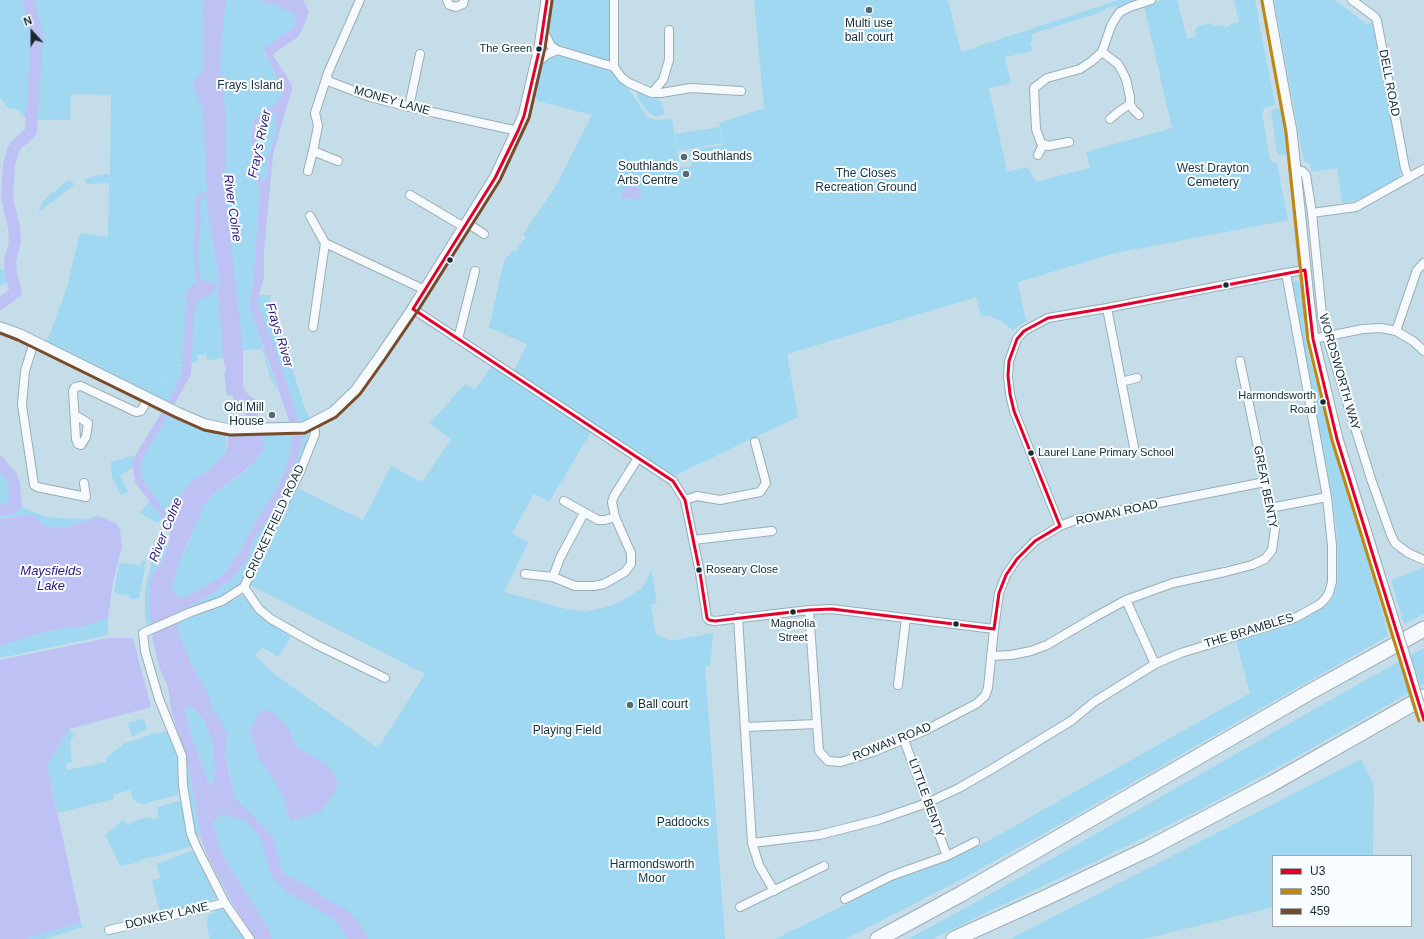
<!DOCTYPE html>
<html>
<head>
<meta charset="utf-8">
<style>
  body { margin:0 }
  #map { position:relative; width:1424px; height:939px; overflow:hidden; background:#c4dde9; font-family:Arial,sans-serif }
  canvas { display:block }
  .legend { position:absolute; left:1272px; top:855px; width:140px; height:72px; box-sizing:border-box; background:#f8fdff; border:1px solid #9fa9ad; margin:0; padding:5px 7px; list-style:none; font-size:12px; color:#192a32 }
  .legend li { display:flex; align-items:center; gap:8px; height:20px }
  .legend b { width:20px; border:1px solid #9fa9ad }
  .north { position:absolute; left:12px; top:12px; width:40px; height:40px; -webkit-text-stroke:3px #f8fdff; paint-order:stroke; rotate:339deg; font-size:11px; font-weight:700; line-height:16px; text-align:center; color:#192a32 }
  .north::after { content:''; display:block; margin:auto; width:14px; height:18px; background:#192a32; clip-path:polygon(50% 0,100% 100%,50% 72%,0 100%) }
</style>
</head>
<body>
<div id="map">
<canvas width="1424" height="939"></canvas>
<ul class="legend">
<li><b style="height:5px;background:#e4002b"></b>U3</li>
<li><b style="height:5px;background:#c0870c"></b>350</li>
<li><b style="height:5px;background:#7a4b2a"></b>459</li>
</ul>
<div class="north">N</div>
</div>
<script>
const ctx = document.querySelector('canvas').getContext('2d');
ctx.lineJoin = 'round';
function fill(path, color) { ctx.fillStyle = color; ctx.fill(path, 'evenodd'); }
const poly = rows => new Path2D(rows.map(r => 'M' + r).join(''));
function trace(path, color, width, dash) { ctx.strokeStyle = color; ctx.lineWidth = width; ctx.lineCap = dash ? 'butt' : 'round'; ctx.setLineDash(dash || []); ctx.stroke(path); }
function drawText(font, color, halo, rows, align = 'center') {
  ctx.font = font + ' Arial,sans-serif'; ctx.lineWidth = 4; ctx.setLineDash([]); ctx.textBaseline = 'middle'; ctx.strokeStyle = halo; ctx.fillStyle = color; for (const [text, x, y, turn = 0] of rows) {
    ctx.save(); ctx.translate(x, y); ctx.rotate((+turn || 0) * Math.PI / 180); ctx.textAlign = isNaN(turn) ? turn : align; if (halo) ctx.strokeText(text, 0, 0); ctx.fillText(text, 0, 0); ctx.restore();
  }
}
fill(poly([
  [0,0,259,0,264,2,276,4,282,9,292,12,294,16,295,25,293,28,280,38,264,53,281,83,282,92,279,100,275,105,266,110,254,120,253,123,251,148,253,172,260,191,254,274,250,301,250,308,278,392,271,379,262,349,243,350,223,358,210,360,207,360,206,354,197,355,197,362,174,366,158,386,167,376,172,367,183,365,182,375,165,407,43,346,50,334,67,287,80,233,108,237,109,183,87,184,85,179,97,175,110,174,111,95,71,94,70,120,27,120,16,109,10,109,0,98],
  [554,0,609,0,609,63,626,85,648,118,658,120,672,119,680,167,689,167,692,165,690,150,723,145,719,123,764,108,754,0,948,0,961,52,1119,0,1136,0,1120,6,1110,7,1102,10,1102,12,1031,34,1033,41,1030,43,1032,51,1005,57,1011,83,989,88,1007,172,1027,167,1036,182,1090,168,1086,152,1172,128,1144,6,1163,0,1177,0,1187,39,1196,36,1195,30,1198,26,1211,23,1212,27,1223,25,1224,28,1230,26,1230,24,1239,22,1234,0,1255,0,1275,105,1265,107,1262,113,1270,159,1272,162,1277,164,1288,220,1115,253,1018,282,1026,321,1013,330,1001,321,989,316,981,316,976,297,787,354,798,417,671,477,513,372,527,344,489,328,504,261,512,251,515,252,526,237,523,234,556,186,592,115,538,101,536,97],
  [632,186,639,187,642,193,635,198,626,197],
  [1274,0,1335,0,1367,24,1373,22,1401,171,1398,179,1358,201,1342,203,1337,168,1311,172,1310,163,1304,162],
  [636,89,647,93,661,102,664,108,664,114,658,116,654,116,646,110,638,98],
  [1280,108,1282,109,1288,153,1286,155,1280,155,1277,153,1271,111],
  [275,112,276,115,277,132,268,155,267,177,266,181,263,182,259,173,257,161,258,133,259,127,264,120],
  [719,127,722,143,678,151,675,134],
  [67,181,70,181,72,182,74,184,72,187,38,212,43,201],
  [0,269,9,270,8,275,14,288,12,293,8,282,0,286],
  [1299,281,1306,341,1312,367,1347,485,1377,593,1388,636,1258,710,1059,825,962,879,861,931,845,939,775,939,857,899,864,891,978,843,979,846,1250,693,1236,641,1284,627,1301,621,1328,604,1334,596,1338,580,1338,554,1336,525,1332,494,1305,352,1293,282],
  [259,295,270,295,270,310,281,331,285,347,305,408,310,418,299,423,257,303],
  [491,367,546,401,591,432,549,502,534,494,512,533,528,543,504,592,566,609,586,612,616,604,635,593,642,588,646,582,651,569,657,603,651,605,656,635,665,638,670,641,713,633,710,666,705,666,725,939,272,939,269,930,223,856,213,823,218,817,223,814,235,798,221,734,212,718,212,712,179,634,177,621,199,612,224,605,242,596,245,596,260,616,291,637,278,657,262,647,255,655,274,674,378,748,425,674,250,585,297,488,363,520,391,466,422,482,451,439,430,423,465,384,475,390],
  [169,414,207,432,227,433,225,454,208,471,192,480,167,515,144,481,140,468,144,456],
  [260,431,293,432,291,449,286,469,274,494,258,518,242,547,228,569,218,579,187,596,182,598,176,597,172,589,178,564,191,537,200,513,206,502,213,494,246,470,259,456,264,444],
  [302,432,308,433,308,439,300,462,245,576,240,584,230,591,210,602,177,616,177,613,211,595,223,586,236,574,246,562,255,537,274,511,291,477,300,450,303,435],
  [135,455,132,461,133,468,120,475,128,492,121,495,112,477,111,462],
  [0,466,6,473,13,488,13,500,15,505,8,508,0,508],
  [150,501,163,520,161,521,156,522,139,513],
  [19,506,44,516,57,518,88,519,99,515,99,517,63,528,54,528,44,525,34,516,25,515,0,518,0,511,10,511],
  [156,544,168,545,164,558,158,565,149,584,153,627,148,629,145,615,145,589],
  [142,560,146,561,139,599,130,599,130,596,114,593,119,563,141,565],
  [1424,567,1424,614,1404,624,1391,580],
  [108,618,108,635,0,658,0,646,37,634,67,627,82,627],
  [1424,648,1424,684,1303,753,1201,809,1100,859,977,917,945,933,932,939,908,939,969,906,1371,677],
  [191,706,200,713,206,724,212,742,215,767,213,782,211,784,208,782,187,722,185,709],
  [141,719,144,720,147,729,132,737,128,723],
  [69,729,74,735,72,739,70,740,72,762,66,764,67,770,107,762,106,758,123,744,153,734,168,731,179,757,179,785,178,793,177,795,144,804,138,803,133,799,130,790,113,795,114,799,58,813,47,765],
  [186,755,189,768,201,839,196,834,193,827,190,798,187,782],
  [1361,759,1374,785,1373,856,1273,856,1273,907,1144,939,1010,939],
  [180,801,192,846,176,851,143,859,139,862,120,866,105,835,123,820,128,826,134,821,141,819,150,817,151,819,159,818,157,807],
  [193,850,217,898,211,902,160,913,152,881,160,878,157,864],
  [224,907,246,939,210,939,207,926,208,925,207,918,210,914,215,913,214,909],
  [81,922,83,927,44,939,24,939]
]), '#9fd8f0');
fill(poly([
  [203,0,226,0,223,24,220,68,226,115,225,188,243,350,243,386,254,405,248,405,246,401,235,401,233,396,227,395,224,373,226,372,223,358,218,291,219,276,208,212,207,196,203,197,200,203,201,219,198,253,199,272,203,281,210,281,214,282,216,285,216,289,211,295,198,300,194,315,191,374,169,414,144,456,140,468,144,481,167,515,192,480,208,471,225,454,228,441,229,432,259,432,264,444,264,450,250,466,213,494,206,502,178,564,172,589,176,596,182,598,187,596,218,579,228,569,242,547,258,518,274,494,286,469,291,449,293,432,250,308,250,301,254,274,260,191,253,172,251,148,252,130,254,120,266,110,275,105,279,100,282,92,281,83,271,67,264,50,265,47,293,28,295,25,294,16,292,12,282,9,276,4,264,2,259,0,303,0,306,5,309,12,305,23,298,37,274,53,273,56,291,83,292,89,273,155,264,251,264,277,261,287,257,303,275,347,299,422,303,435,300,450,296,464,282,495,274,511,255,537,246,562,231,579,211,595,177,613,177,621,179,634,192,665,210,698,212,712,212,718,220,735,235,798,274,838,280,865,283,873,310,887,323,897,347,910,360,924,368,939,348,939,333,918,295,897,277,883,271,875,260,836,246,821,223,814,218,817,213,823,223,856,269,930,272,939,255,939,231,901,208,857,201,839,189,768,184,749,172,715,168,687,160,669,152,638,153,627,150,618,149,584,153,573,164,558,170,539,170,529,135,482,133,470,132,461,165,407,182,375,186,307,188,303,185,295,187,290,196,282,194,249,195,202,199,194,207,192,203,112,201,104,194,90,193,84,195,79,204,70],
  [275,112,277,132,268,155,267,177,265,182,263,181,259,173,257,161,258,133,259,127,264,120],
  [191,706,200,713,206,724,212,742,215,767,213,782,211,784,208,782,187,722,185,709],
  [636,186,640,189,642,193,641,198,637,199,622,198,622,193,624,189,628,187],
  [9,270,12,271,17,291,0,307,0,302,14,293,15,290,12,282,10,279],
  [25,515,34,516,44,525,54,528,63,528,99,517,106,519,115,523,120,529,122,547,113,582,108,618,82,627,67,627,37,634,0,646,0,519],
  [108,638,133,638,151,707,69,729,47,765,81,922,24,939,0,939,0,660],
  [264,710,272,712,279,718,288,728,297,748,319,759,329,767,337,780,338,785,335,793,320,812,291,821,286,811,284,798,268,770,259,760,250,731,259,713]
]), '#bdc1f4');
trace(poly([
  [12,508,16,505]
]), '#bdc1f4', 2);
trace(poly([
  [0,304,16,292,11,275,10,260,15,242,14,228,7,198,9,165,13,150,17,144,31,132,37,35,28,0],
  [239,395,251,404,253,434,249,438],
  [0,462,1,465,11,476,14,483,16,505],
  [0,509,8,509,12,508],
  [201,708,212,718,221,734,220,751]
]), '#bdc1f4', 12);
const street = poly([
  [360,0,327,75,328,81,370,97,418,109,518,131],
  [447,0,449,5,456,7,463,4,464,0],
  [614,0,614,67],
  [1352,0,1375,17,1377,21,1405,168,1409,178],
  [543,30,551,46,557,50,614,67,622,78,629,83,652,93,661,93,691,88,741,91],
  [1102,52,1118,64,1122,71,1126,79,1130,97,1130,104,1117,113,1110,119],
  [537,62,548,54,557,50],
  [652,93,663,80,669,60,669,30],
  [1130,104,1133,109,1139,115],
  [409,107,420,54],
  [1069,142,1048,146,1041,143,1036,129,1034,88,1047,78,1080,69,1092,61,1102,52,1111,26,1115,19,1120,12,1130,7,1151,0],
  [313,151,338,161],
  [1038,155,1043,145],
  [1295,170,1302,171,1306,175,1312,213,1322,315,1327,337,1371,479,1391,535,1395,543,1408,553,1424,560],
  [308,171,313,151,318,126,315,113,327,76],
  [410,195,464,227],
  [1312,213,1356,207,1424,169],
  [310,216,325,243],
  [467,223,484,234],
  [1107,308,1134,447],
  [413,309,673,481,685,500,700,573,707,618,709,620,715,621,809,610,832,609,994,629],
  [313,327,325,243,425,290],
  [1396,331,1417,270,1424,263],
  [458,339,475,271],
  [1313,339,1363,329,1381,328,1396,331,1413,341,1424,351],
  [34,342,25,371,22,405,34,485,37,487,86,497,84,483],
  [1121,382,1137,378],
  [75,415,88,423,86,437,81,445,78,444,76,439,73,391,75,387,81,386,136,412,141,411,148,399],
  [685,500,697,496,720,500,760,492,766,483,755,442],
  [564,501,598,520,605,520,615,517],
  [1270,508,1327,497],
  [1060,526,1014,411,1010,394,1008,376,1009,361,1017,339,1024,331,1048,318,1107,308,1286,273,1305,270],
  [693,540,772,531],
  [525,574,553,577,575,586,594,586,604,584,625,572,631,564,631,553,615,517,612,502,614,496,638,458],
  [553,577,560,558,584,513],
  [244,587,259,609,271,619,315,644,385,678],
  [1126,600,1155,664],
  [809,610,819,751,828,761,841,762,873,752,924,731,976,704,985,696,988,688,994,629,999,593,1006,575,1017,559,1035,541,1060,526,1078,519,1265,482],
  [738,617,752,843,759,865,774,891],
  [991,656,1011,655,1031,651,1047,645,1093,618,1126,600,1173,583,1225,572,1252,565,1265,559,1272,550,1275,529,1240,361],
  [898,685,906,618],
  [745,727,817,724],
  [904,740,947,856,975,842],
  [752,843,819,835,878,820,927,803,959,788,992,769,1071,721,1094,702,1155,664,1181,653,1295,618,1320,604,1325,599,1329,593,1332,582,1332,546,1327,497,1286,273],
  [845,899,891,876,947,856],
  [740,907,824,866],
  [109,930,225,903],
  [250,939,225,903,197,848,191,834,183,786,182,756,159,699,145,651,143,633,191,612,222,601,244,587,275,521,299,474,315,434,314,424]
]);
const secondary = poly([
  [1267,0,1286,105,1291,131,1309,308,1313,339,1337,439,1387,601],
  [0,328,20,335,177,413,205,425,230,430,304,428,333,413,356,391,381,356,413,309,495,178,524,116,540,47,547,0],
  [1409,672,1413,687]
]);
const highway = poly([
  [878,939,961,894,1310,692,1424,629],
  [954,939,1045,898,1148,849,1273,783,1424,697]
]);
trace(street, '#9aadb6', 10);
trace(secondary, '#9aadb6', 13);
trace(highway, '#9aadb6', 17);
trace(street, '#f6fafc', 8);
trace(secondary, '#f6fafc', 11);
trace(highway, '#f6fafc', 15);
const secondaryBridge = poly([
  [1387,601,1409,672],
  [1413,687,1422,715]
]);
trace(secondaryBridge, '#9aadb6', 13, []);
trace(secondaryBridge, '#f6fafc', 11);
trace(poly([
  [1305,270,1313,339,1337,439,1424,720],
  [413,309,673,481,685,500,700,573,707,618,709,620,715,621,809,610,832,609,994,629],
  [413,309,495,178,518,131,524,116,540,47,547,0],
  [1060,526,1014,411,1010,394,1008,376,1009,361,1017,339,1024,331,1048,318,1107,308,1305,270],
  [994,629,999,593,1006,575,1017,559,1035,541,1060,526]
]), '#e4002b', 3);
trace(poly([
  [1262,1,1286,132,1308,340,1332,440,1419,721]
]), '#c0870c', 3);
trace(poly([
  [0,333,18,340,175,417,204,430,230,435,305,433,336,417,360,394,385,359,417,312,500,180,529,118,545,48,552,1]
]), '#7a4b2a', 3);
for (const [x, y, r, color] of [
  [869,10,4,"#556972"],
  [539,49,3.5,"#192a32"],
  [684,157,4,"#556972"],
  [686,174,4,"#556972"],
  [450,260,3.5,"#192a32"],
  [1226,285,3.5,"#192a32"],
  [1323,402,3.5,"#192a32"],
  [272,415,4,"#556972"],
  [1031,453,3.5,"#192a32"],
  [699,570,3.5,"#192a32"],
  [793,612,3.5,"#192a32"],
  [956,624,3.5,"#192a32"],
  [630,705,4,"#556972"]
]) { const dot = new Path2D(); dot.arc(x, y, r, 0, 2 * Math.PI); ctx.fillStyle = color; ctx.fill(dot); trace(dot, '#f8fdff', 1.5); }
drawText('11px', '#192a32', '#f8fdff', [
  ["The Green",532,49],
  ["Harmondsworth",1316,396],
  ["Road",1316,410],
  ["Laurel Lane Primary School",1038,453,"left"],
  ["Roseary Close",706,570,"left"],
  ["Magnolia",793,624,"center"],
  ["Street",793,638,"center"]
], 'right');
drawText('12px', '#192a32', '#f8fdff', [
  ["Multi use",869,24,"center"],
  ["ball court",869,38,"center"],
  ["Southlands",692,157],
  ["Southlands",678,167,"right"],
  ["Arts Centre",678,181,"right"],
  ["Old Mill",264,408,"right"],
  ["House",264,422,"right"],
  ["Ball court",638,705]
], 'left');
drawText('12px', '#192a32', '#f8fdff', [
  ["DELL ROAD",1389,83,79],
  ["MONEY LANE",392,101,16],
  ["WORDSWORTH WAY",1339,372,74],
  ["GREAT BENTY",1265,487,79],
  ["ROWAN ROAD",1117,513,-12],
  ["CRICKETFIELD ROAD",275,522,-65],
  ["THE BRAMBLES",1249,631,-17],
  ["ROWAN ROAD",892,742,-22],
  ["LITTLE BENTY",926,798,70],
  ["DONKEY LANE",167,916,-13]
]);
drawText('12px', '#1a343f', '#f8fdff', [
  ["Frays Island",250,86],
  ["West Drayton",1213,169],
  ["Cemetery",1213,183],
  ["The Closes",866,174],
  ["Recreation Ground",866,188],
  ["Playing Field",567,731],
  ["Paddocks",683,823],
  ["Harmondsworth",652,865],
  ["Moor",652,879]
]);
drawText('italic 13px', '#331778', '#f8fdff', [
  ["Fray's River",260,144,-78],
  ["River Colne",232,208,82],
  ["Frays River",279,335,73],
  ["River Colne",166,530,-68],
  ["Maysfields",51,571],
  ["Lake",51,586]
]);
</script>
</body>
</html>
